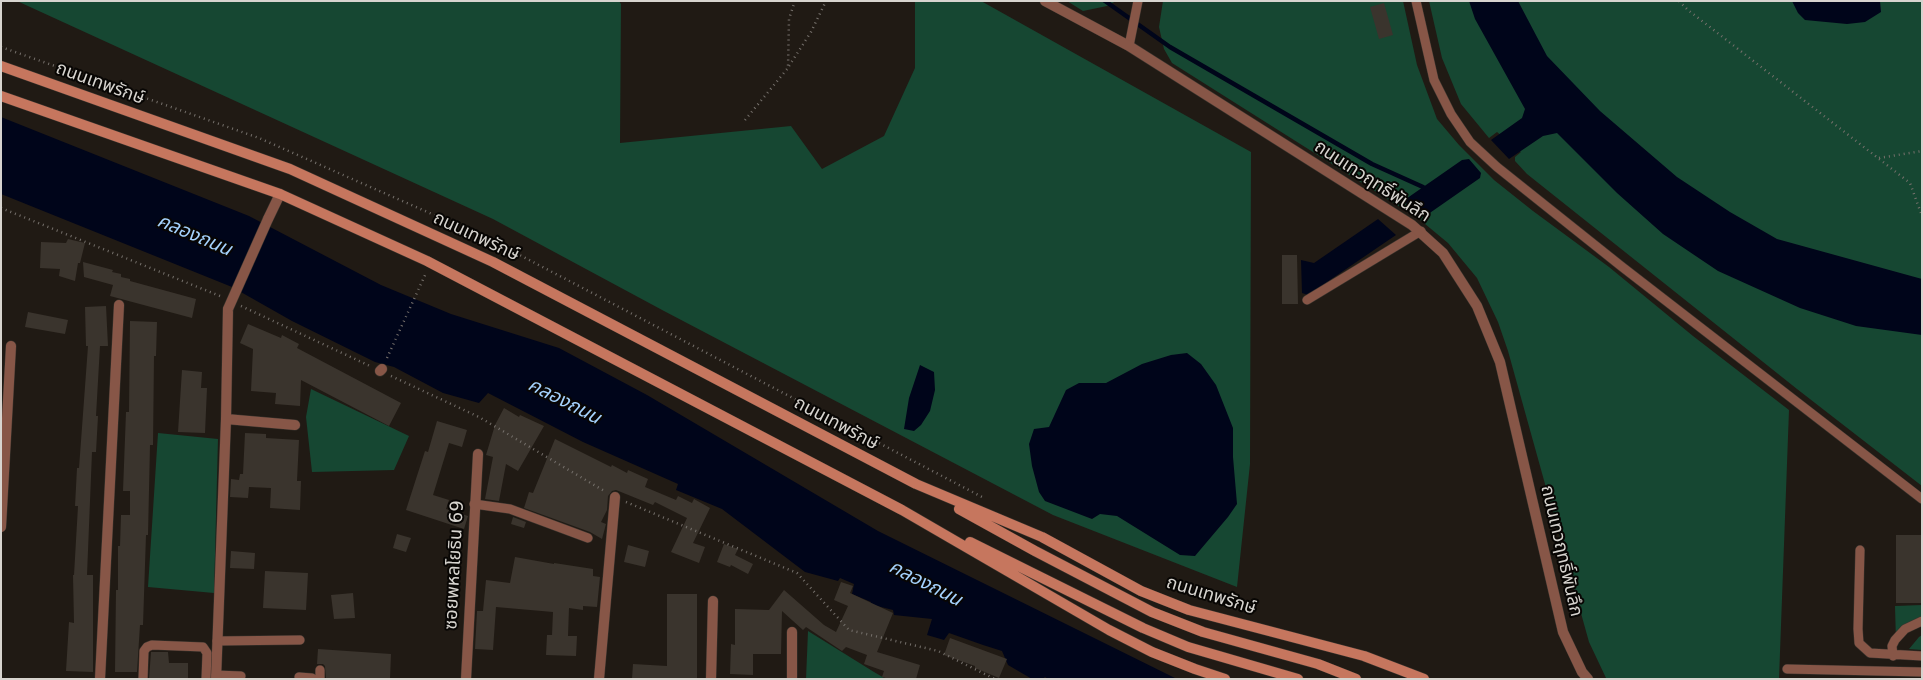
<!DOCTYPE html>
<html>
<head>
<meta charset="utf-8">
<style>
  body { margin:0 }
  #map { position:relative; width:1923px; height:680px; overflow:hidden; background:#201a14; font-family:"DejaVu Sans",sans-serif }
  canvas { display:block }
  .frame { position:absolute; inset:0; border:2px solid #d7d4cf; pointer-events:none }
</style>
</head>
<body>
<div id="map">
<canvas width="1923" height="680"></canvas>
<div class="frame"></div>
</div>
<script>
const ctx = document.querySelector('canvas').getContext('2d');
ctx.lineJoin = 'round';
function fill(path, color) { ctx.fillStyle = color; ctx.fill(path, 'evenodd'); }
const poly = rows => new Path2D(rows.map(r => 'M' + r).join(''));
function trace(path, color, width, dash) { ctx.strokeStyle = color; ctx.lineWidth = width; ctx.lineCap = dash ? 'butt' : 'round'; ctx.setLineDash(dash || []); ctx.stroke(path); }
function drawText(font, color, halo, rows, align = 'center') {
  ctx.font = font + ' "DejaVu Sans","Noto Sans Thai",sans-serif'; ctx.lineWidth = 4; ctx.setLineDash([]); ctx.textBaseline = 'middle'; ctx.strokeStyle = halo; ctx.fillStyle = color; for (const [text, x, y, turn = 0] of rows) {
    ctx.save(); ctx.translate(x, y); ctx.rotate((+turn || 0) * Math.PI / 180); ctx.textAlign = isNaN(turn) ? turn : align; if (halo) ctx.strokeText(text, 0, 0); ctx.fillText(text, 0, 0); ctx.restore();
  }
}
fill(poly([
  [17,1,619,1,621,4,620,143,791,126,822,169,884,136,915,68,915,1,981,1,1251,152,1250,464,1237,587,1053,515,664,311,493,219],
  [1067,1,1116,1,1107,6,1083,11],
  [1163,1,1403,1,1417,65,1437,119,1459,145,1494,180,1533,211,1609,267,1693,336,1789,410,1779,679,1606,678,1589,642,1508,351,1498,322,1477,278,1448,243,1419,219,1172,63,1164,49,1159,27],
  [1429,1,1922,1,1922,486,1797,389,1527,174,1515,161,1515,157,1521,152,1497,132,1489,138,1461,104,1442,58],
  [311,389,409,436,394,470,312,472,306,417],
  [158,433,218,439,214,593,148,587],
  [1922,605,1922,622,1910,628,1896,642,1895,606],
  [808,631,874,672,886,679,806,679],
  [1922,635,1922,650,1909,649,1919,637]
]), '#164732');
fill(poly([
  [1469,1,1518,1,1547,56,1600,111,1677,177,1730,212,1777,239,1922,279,1922,335,1856,326,1800,308,1718,271,1663,234,1617,193,1557,133,1543,136,1509,159,1491,140,1522,118,1525,109,1475,19],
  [1792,1,1880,1,1881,12,1865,22,1847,24,1805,20,1798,13],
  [1,117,249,216,381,285,451,314,559,348,647,395,878,531,1177,679,1048,679,1045,677,1043,679,1032,679,1008,665,1002,651,983,645,949,633,944,640,927,635,932,619,894,615,893,610,877,606,868,608,871,602,852,594,854,584,840,578,838,581,805,572,722,509,676,490,678,484,583,442,488,393,479,403,443,393,394,367,375,362,292,321,232,287,1,194],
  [1469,159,1481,173,1480,178,1424,217,1403,201,1462,160],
  [1378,219,1396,235,1308,295,1302,293,1301,260,1314,263],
  [1187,353,1201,364,1216,385,1233,428,1233,457,1237,504,1228,517,1195,556,1180,555,1117,516,1100,514,1092,519,1045,501,1039,492,1032,466,1029,444,1034,429,1049,427,1066,390,1079,383,1106,383,1142,364,1171,355],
  [920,365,934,372,935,390,930,411,921,425,914,431,904,429,909,398]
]), '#00051a');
trace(poly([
  [1105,1,1170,47,1372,164,1423,187]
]), '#00051a', 4.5);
fill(poly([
  [1384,3,1393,35,1379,39,1370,7],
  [68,239,85,243,80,263,78,263,75,281,59,276,60,269,40,268,41,242,66,243],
  [1282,255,1297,255,1298,304,1282,304],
  [83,262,113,270,112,272,121,274,121,277,130,279,130,281,196,299,192,318,110,296,113,285,84,277],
  [106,306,108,346,100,346,96,416,98,416,96,452,92,452,87,575,93,575,93,672,66,671,69,622,74,623,73,575,74,575,78,506,75,506,77,468,79,468,88,346,86,346,85,307],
  [28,312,68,320,65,334,25,327],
  [130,321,157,322,156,356,154,356,153,445,150,445,148,535,146,535,143,625,140,625,137,672,115,672,116,590,118,590,118,546,120,546,121,515,130,515,130,491,123,491,126,412,129,412],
  [248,324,281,338,282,335,299,344,297,348,401,403,389,426,301,380,300,406,275,404,276,393,251,391,253,349,240,343],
  [182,370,202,372,201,388,207,388,205,433,178,432],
  [504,408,519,417,520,415,544,426,518,471,506,464,499,501,485,499,493,457,486,455,495,425],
  [437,421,467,430,462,447,449,443,433,495,449,500,446,509,468,516,464,529,406,510,425,451,428,452],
  [245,433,266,434,266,438,299,440,297,481,301,481,300,510,270,508,271,488,249,487,248,498,230,497,231,479,239,480,240,474,243,474],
  [555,439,611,467,612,465,627,473,628,470,648,479,645,487,676,500,678,496,692,503,694,499,710,508,693,543,705,547,699,563,671,552,687,518,655,502,653,505,616,490,612,491,608,496,607,510,601,522,606,524,602,539,590,532,524,508,529,492,533,493],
  [513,517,526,522,524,528,511,524],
  [397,534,411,538,406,552,393,548],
  [1896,535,1922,535,1922,603,1896,603],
  [724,544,738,549,735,555,753,564,748,574,731,565,730,567,717,562],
  [628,545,649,551,645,567,624,562],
  [231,551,255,553,254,569,230,568],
  [515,557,554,564,554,563,593,569,593,576,600,577,597,607,583,606,583,610,569,608,568,636,577,636,576,656,546,655,547,635,552,635,553,612,496,607,493,650,475,649,477,611,483,611,486,580,510,583],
  [265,571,308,573,306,610,263,608],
  [841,582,853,586,850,593,893,613,877,652,920,665,916,679,889,679,882,677,884,671,864,664,867,655,846,647,842,651,806,627,803,630,782,611,781,654,753,654,753,675,730,674,731,644,735,645,735,609,769,610,784,590,824,625,836,632,848,606,834,600],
  [353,593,355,618,334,619,331,595],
  [667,594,697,594,697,679,632,679,633,664,667,666],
  [950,638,1007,659,999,678,975,668,975,666,944,655],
  [318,649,391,654,390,679,326,679,325,666,323,664,317,664],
  [151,652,168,652,169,663,188,663,188,679,149,679]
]), '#3a342d');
const service = poly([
  [1416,1,1434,80,1451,114,1470,142,1497,167,1621,266,1922,499],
  [1129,46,1138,1],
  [1307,300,1421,231],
  [474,504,510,509,588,538],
  [1860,550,1858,629,1859,643,1870,653,1922,656],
  [217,641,300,640],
  [1893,656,1892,646,1895,640,1905,629,1922,621],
  [1787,669,1922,672],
  [216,675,241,676],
  [299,677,312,678],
  [143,679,144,651,147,647,152,645,203,647,207,653,206,679],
  [320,679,320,670]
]);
const minor = poly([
  [1045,1,1129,46,1412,225,1443,253,1477,306,1500,362,1563,632,1582,672,1588,679],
  [268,219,280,194],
  [380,371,382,369],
  [226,419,295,425],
  [1,527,11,346],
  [100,679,119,305],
  [216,679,226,419,228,309],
  [466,679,478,454],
  [599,679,615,497],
  [711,679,713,601],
  [792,679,792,632]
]);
const secondary = poly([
  [1,66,290,169,493,262,916,484,1042,537,1141,591,1189,610,1364,656,1424,679],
  [1,96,280,194,427,261,902,510,1109,630,1152,652,1195,669,1225,679],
  [959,509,1035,551,1152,612,1203,632,1318,664,1356,679],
  [970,542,1143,628,1188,647,1298,679]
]);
trace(service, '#3a342e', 10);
trace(minor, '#3a342e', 11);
trace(secondary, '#3a342e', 11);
trace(poly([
  [1679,1,1688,10,1910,183,1922,216],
  [1,47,259,138,491,240,984,498],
  [789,66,811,32,826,1],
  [745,120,788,68,789,19,795,1],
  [1879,158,1922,151],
  [1,208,220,296],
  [241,306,370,366],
  [387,358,426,273],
  [391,376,479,417,606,492],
  [626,502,797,573,849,630,938,651,995,679]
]), '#76716c', 2.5, [1, 4]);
trace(service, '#875647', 9);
trace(minor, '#875647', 10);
trace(secondary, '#c6765e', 10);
const minorBridge = poly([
  [228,309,268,219]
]);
trace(minorBridge, '#3a342e', 11, []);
trace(minorBridge, '#875647', 10);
drawText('18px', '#d7d4cf', '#080604', [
  ["ถนนเทพรักษ์",100,84,20],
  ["ถนนเทวฤทธิ์พันลึก",1372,182,33],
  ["ถนนเทพรักษ์",476,237,25],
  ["ถนนเทพรักษ์",836,424,28],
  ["ถนนเทวฤทธิ์พันลึก",1561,551,77],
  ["ซอยพหลโยธิน 69",455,565,-87],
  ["ถนนเทพรักษ์",1211,596,17]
]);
drawText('italic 19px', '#a5d2fd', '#080604', [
  ["คลองถนน",194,236,23],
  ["คลองถนน",564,402,27],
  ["คลองถนน",925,584,27]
]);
</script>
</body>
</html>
